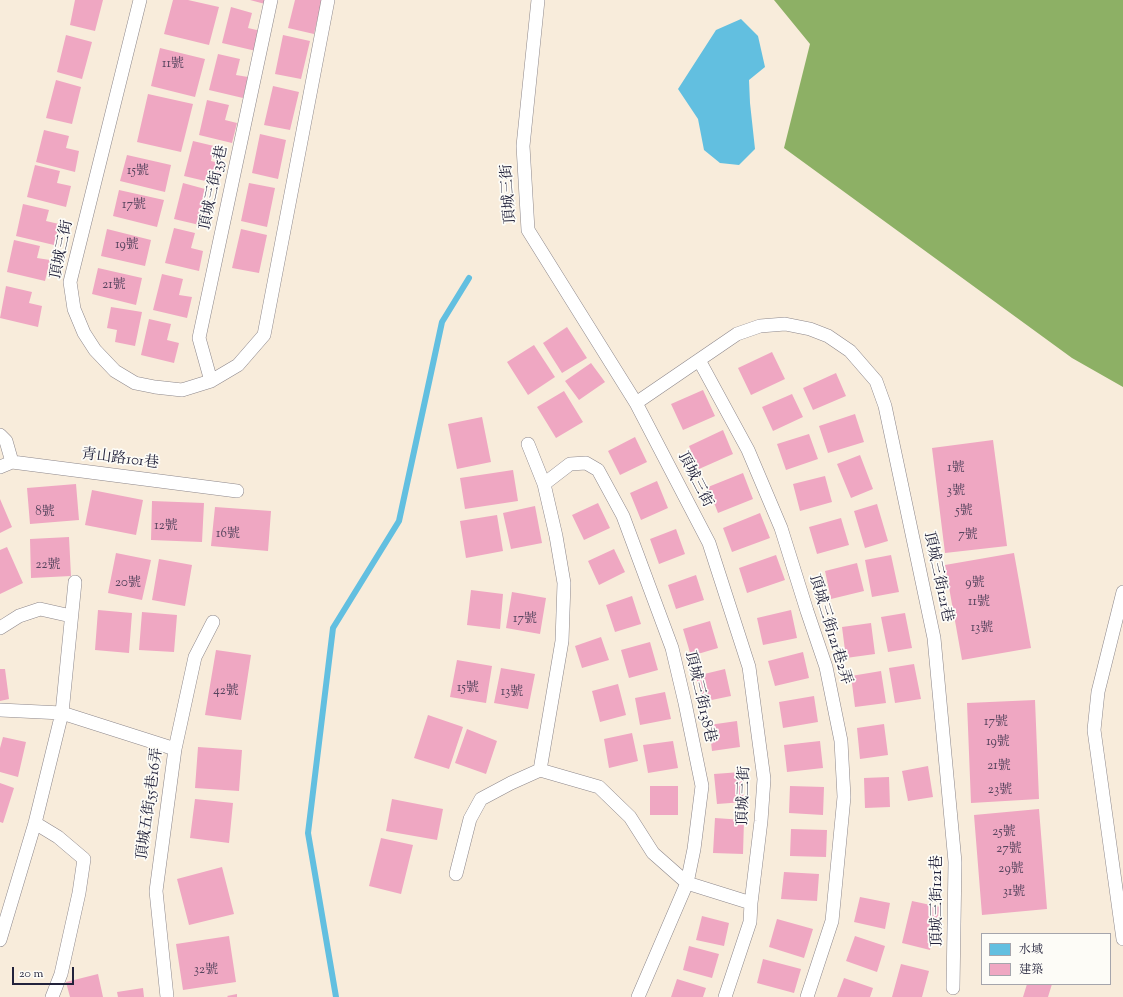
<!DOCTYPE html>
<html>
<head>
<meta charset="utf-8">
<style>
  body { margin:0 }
  #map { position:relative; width:1123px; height:997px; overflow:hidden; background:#f8ecdb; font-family:"Sorts Mill Goudy","Noto Serif TC",serif }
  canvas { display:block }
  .legend { position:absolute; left:981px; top:933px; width:130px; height:52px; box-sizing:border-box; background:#fdfcf7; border:1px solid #a5a5ac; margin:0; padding:5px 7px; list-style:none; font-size:12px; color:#22223b }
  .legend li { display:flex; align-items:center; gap:8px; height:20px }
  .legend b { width:20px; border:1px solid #a5a5ac }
  .scale { position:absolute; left:12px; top:967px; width:62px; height:18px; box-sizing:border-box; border:2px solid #22223b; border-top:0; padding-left:5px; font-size:12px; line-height:14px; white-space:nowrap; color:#22223b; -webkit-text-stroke:3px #fdfcf7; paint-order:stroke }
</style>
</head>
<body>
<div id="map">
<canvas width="1123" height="997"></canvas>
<ul class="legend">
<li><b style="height:11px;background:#62bfe0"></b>水域</li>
<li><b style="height:11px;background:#efa7c2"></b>建築</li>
</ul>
<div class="scale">20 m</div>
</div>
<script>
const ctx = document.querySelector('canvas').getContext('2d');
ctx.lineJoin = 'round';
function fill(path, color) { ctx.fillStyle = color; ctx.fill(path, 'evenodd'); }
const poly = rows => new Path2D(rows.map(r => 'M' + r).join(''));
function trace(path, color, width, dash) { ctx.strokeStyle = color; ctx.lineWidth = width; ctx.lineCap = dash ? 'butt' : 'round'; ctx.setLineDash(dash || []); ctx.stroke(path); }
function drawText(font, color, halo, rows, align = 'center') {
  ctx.font = font + ' "Sorts Mill Goudy","Noto Serif TC",serif'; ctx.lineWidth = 3.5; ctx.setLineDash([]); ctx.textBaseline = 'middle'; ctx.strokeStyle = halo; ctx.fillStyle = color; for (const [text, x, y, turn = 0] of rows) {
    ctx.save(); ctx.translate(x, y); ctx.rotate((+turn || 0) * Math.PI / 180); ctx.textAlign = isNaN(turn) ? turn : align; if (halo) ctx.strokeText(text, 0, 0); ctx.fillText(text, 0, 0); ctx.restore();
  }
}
fill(poly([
  [774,0,1123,0,1123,387,1072,358,784,148,810,44]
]), '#8db065');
fill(poly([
  [741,19,758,36,765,67,749,80,750,103,755,149,739,165,720,163,704,150,698,119,678,89,716,30]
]), '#62bfe0');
trace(poly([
  [336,997,308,833,333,628,399,521,442,322,469,278]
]), '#62bfe0', 6);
fill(poly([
  [75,0,103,0,95,31,70,25],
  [173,0,188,0,219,7,209,45,164,34],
  [250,0,266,0,265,4],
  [295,0,322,0,314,34,288,28],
  [231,7,252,13,248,28,261,31,256,51,222,43],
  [66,35,92,42,82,79,57,72],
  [283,35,310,41,301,79,275,74],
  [160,48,205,59,195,97,151,86],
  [218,54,240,59,236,75,248,77,243,98,209,90],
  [56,80,81,87,72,124,46,118],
  [273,86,299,92,290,130,264,125],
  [148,94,193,104,181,152,137,142],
  [207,100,229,105,225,120,237,123,232,143,199,135],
  [44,130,69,136,66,148,79,151,75,172,36,162],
  [260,134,286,140,278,179,252,173],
  [193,141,214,146,211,161,223,164,218,184,184,176],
  [127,155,171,165,165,192,120,181],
  [35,165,60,171,57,183,71,186,66,207,27,197],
  [183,183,205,189,201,204,213,207,208,227,174,219],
  [249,183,275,188,267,227,241,221],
  [119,190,164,200,157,227,113,216],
  [23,204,49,210,46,221,59,224,54,245,16,236],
  [174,228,195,233,191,248,203,251,199,271,165,263],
  [107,229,151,240,145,266,101,256],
  [241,229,267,235,259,273,232,268],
  [14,240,40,246,37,258,50,260,45,281,7,272],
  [98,268,142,278,136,305,92,294],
  [162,274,183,279,179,295,192,297,187,318,153,310],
  [6,286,32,292,29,303,42,306,38,327,0,318],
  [111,307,142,312,135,346,115,342,117,330,107,328],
  [149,319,171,324,167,340,179,343,174,363,141,355],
  [567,327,587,358,562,373,543,343],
  [534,345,555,377,528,395,507,362],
  [772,352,785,379,751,395,738,368],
  [591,363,605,382,579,400,565,381],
  [836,373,846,396,813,410,803,388],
  [703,390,715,416,683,430,671,404],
  [564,391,583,422,556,438,537,407],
  [792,394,803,417,773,431,762,407],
  [855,414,864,442,828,453,819,426],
  [482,417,491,462,457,469,448,424],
  [723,430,733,454,699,469,689,446],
  [809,434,818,459,786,470,777,444],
  [635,437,647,462,620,475,608,451],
  [993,440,1007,546,945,553,932,448],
  [860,455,873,489,851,498,837,464],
  [513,470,518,501,465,509,460,478],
  [743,473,753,499,718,513,708,487],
  [825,476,832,502,800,511,793,484],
  [657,481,668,508,641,520,630,493],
  [76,484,79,520,30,524,27,488],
  [92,490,143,500,136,535,85,525],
  [0,499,12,527,0,533],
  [152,501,204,503,202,542,151,540],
  [598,503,610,528,584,540,572,515],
  [877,504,888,541,865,548,854,511],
  [535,506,542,543,511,549,503,513],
  [215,507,271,511,268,551,211,546],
  [760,513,770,538,732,552,723,528],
  [497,515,503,551,466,558,460,521],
  [841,518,849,545,817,554,809,527],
  [676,529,685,554,659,564,650,539],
  [69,537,71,576,31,578,30,539],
  [7,547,23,583,0,594,0,550],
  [614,549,625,572,599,585,588,561],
  [116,553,151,560,142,600,108,593],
  [1014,553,1031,648,962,660,945,565],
  [776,555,785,580,747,593,739,568],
  [891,555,899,592,872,597,865,560],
  [159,559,192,565,185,606,152,600],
  [857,563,864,591,831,599,825,571],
  [696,575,704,600,676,609,668,585],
  [471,590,503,594,500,629,467,625],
  [512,592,546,598,540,634,506,628],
  [632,596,641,624,615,632,606,605],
  [98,610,132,613,129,653,95,650],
  [791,610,797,638,763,645,757,618],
  [142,612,177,615,174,652,139,650],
  [905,613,912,648,888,652,881,617],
  [710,621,718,648,691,656,683,629],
  [871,623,875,654,846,658,842,627],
  [601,637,609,660,582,668,575,646],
  [650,642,658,670,629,678,621,650],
  [216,650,251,655,241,720,205,715],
  [803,652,809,678,775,686,768,661],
  [457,660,492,666,486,703,450,697],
  [914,664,921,699,895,703,889,668],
  [501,668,535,674,528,709,494,703],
  [0,669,5,669,9,699,0,701],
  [725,669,731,696,702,702,696,676],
  [881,671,886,703,855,707,851,676],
  [618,684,626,715,600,722,592,691],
  [665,692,671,719,640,725,635,698],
  [814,696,818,722,783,728,779,702],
  [1035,700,1039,799,971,803,967,703],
  [428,715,463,727,449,769,414,758],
  [737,721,740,747,712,751,709,725],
  [884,724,888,755,860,759,857,728],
  [467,729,497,741,486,774,455,763],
  [632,733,638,761,609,768,604,739],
  [3,737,26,742,18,777,0,772,0,748],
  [673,741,678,768,648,773,643,745],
  [820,741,823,768,787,772,784,745],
  [198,747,242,750,239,791,195,788],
  [928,766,933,797,908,801,902,771],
  [741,772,744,802,717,804,714,774],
  [889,777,890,807,865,808,864,778],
  [0,783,14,788,3,823,0,822],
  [650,786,678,786,678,815,650,815],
  [790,786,824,787,823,815,789,813],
  [195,799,233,803,229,843,190,838],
  [392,799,443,809,437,840,386,831],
  [1039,809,1047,909,982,915,974,815],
  [715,818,744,820,743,854,713,853],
  [791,829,827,830,826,857,790,856],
  [381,838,413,845,401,894,369,886],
  [222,867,234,914,189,925,177,879],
  [784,872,819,874,817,901,781,899],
  [860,897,890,903,885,929,854,922],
  [912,901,940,907,930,950,902,943],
  [702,916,729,923,724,946,696,940],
  [777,919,813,929,804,958,769,947],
  [229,936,236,982,183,990,176,944],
  [855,936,885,946,877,972,846,961],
  [689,946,719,954,712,978,683,970],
  [763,959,801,969,794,993,757,983],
  [901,964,929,971,922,997,892,997],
  [98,974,103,997,70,997,66,982],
  [844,978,873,988,870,997,837,997],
  [677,979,706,988,703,997,671,997],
  [1027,984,1052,984,1048,997,1023,997],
  [143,988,144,997,118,997,117,992],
  [237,994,237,997,228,997,227,996]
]), '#efa7c2');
const service = poly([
  [140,0,70,282,74,309,84,333,95,350,115,371,135,383,155,387,182,390,211,381,238,365,264,335,328,0],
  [538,0,523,146,528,230,636,403,709,543,749,667,764,779,761,821,751,903,750,922,725,997],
  [699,360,748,450,781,528,807,611,826,667,841,741,844,797,832,921,807,997],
  [211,381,199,338,271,0],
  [636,403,737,334,760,326,785,324,810,329,828,336,850,351,876,381,885,406,934,638,955,862,953,988],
  [0,435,6,441,12,462],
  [528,444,544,484,556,536,564,583,562,641,540,770],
  [0,467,12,462,237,491],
  [544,484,570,464,586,463,598,470,623,516,672,648,685,703,702,786,694,849,687,883,638,997],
  [1123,592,1098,692,1094,730,1123,939],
  [0,628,19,616,40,609,71,616],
  [0,710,62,713,175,749],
  [35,823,58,837,84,859,79,893,61,974,52,997],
  [456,874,470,819,481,799,511,783,540,770,599,787,630,817,653,853,687,883,751,903],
  [0,940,35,823,62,713,75,582],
  [167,997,156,891,175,749,195,657,213,622]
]);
trace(service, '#8d878b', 14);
trace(service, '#fff', 13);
drawText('13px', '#55435d', null, [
  ["11號",173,65],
  ["15號",138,172],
  ["17號",134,206],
  ["19號",127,246],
  ["21號",114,286],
  ["1號",956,469],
  ["3號",956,492],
  ["5號",964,512],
  ["8號",45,513],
  ["12號",166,527],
  ["16號",228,535],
  ["7號",968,536],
  ["22號",48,566],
  ["20號",128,584],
  ["9號",975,584],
  ["11號",979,603],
  ["17號",525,620],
  ["13號",982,629],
  ["15號",468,689],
  ["42號",226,692],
  ["13號",512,693],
  ["17號",996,723],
  ["19號",998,743],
  ["21號",999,767],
  ["23號",1000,791],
  ["25號",1004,833],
  ["27號",1009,850],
  ["29號",1011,870],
  ["31號",1014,893],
  ["32號",206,971]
]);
drawText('15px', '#22223b', '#fdfcf7', [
  ["頂城三街35巷",215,188,-78],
  ["頂城三街",510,194,-94],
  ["頂城三街",63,250,-78],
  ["青山路101巷",120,460,7],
  ["頂城三街",694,480,63],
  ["頂城三街121巷",937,577,78],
  ["頂城三街121巷2弄",829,630,73],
  ["頂城三街138巷",699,697,77],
  ["頂城三街",745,796,-88],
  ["頂城五街55巷16弄",151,804,-82],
  ["頂城三街121巷",938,901,-90]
]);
</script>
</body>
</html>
